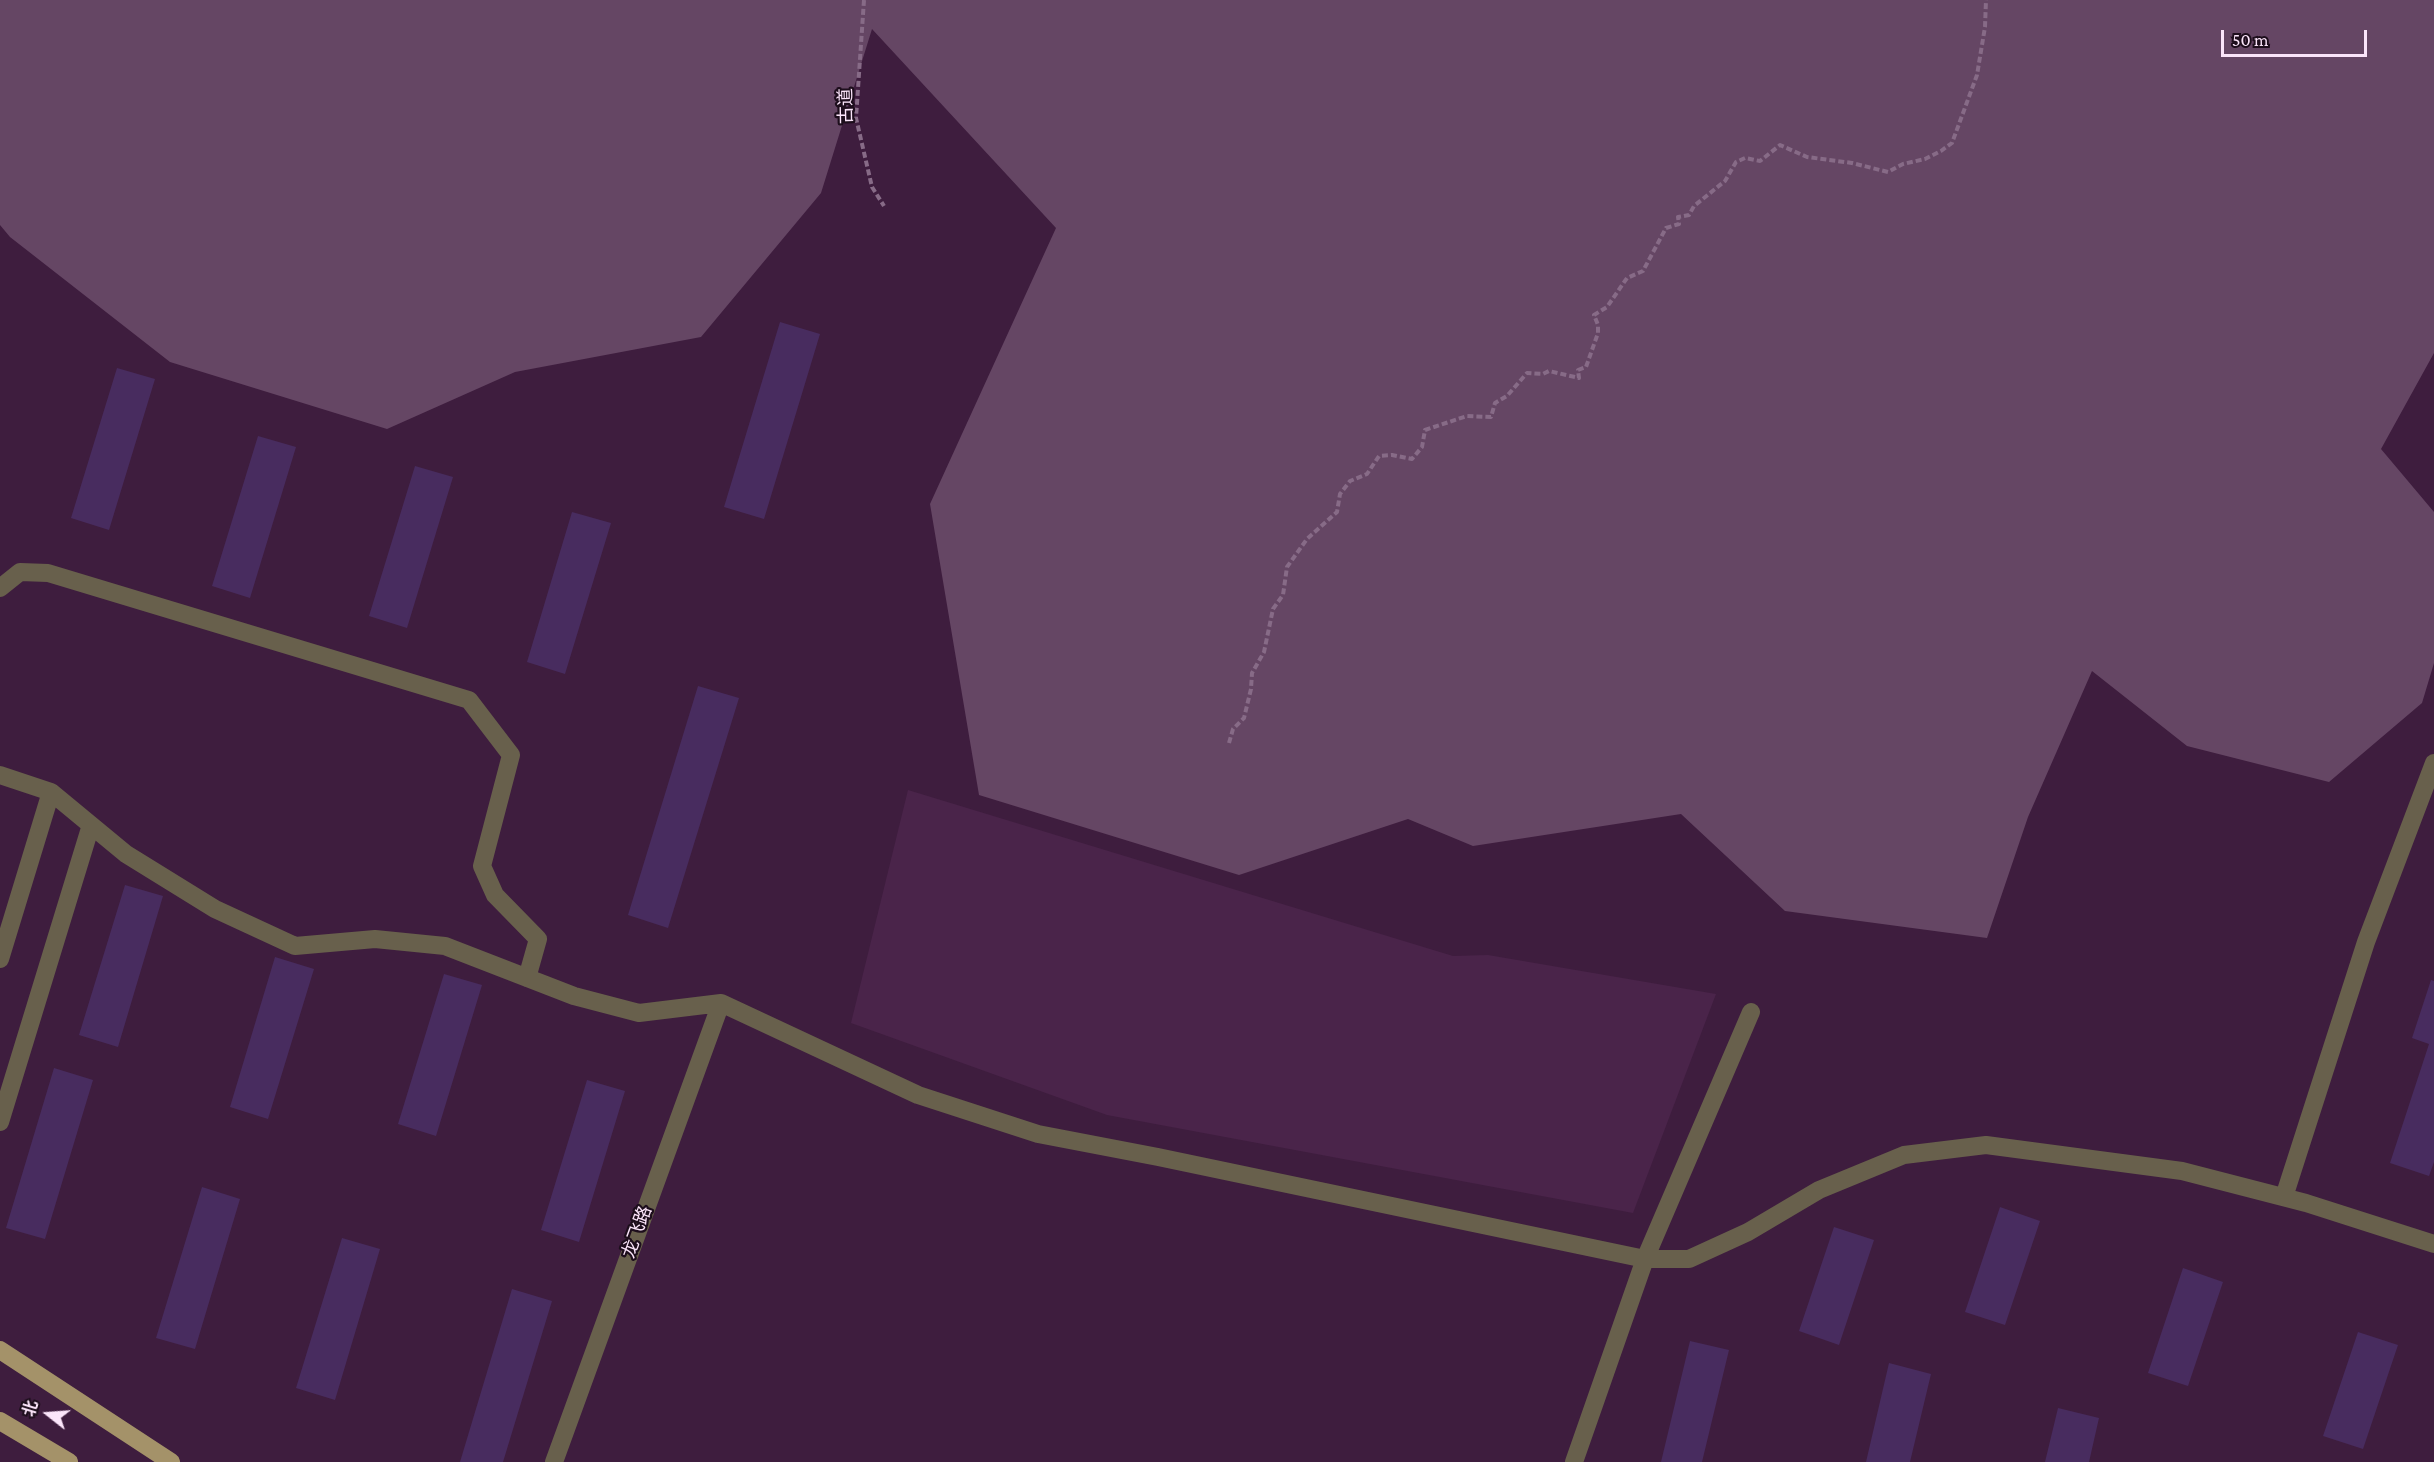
<!DOCTYPE html>
<html>
<head>
<meta charset="utf-8">
<style>
  body { margin:0 }
  #map { position:relative; width:2434px; height:1462px; overflow:hidden; background:#3e1d3e; font-family:"Crimson Pro","Noto Sans SC",serif }
  canvas { display:block }
  .north { position:absolute; left:18px; top:1384px; width:60px; height:60px; -webkit-text-stroke:4px #1d0e1c; paint-order:stroke; rotate:287deg; font-size:16px; font-weight:700; line-height:24px; text-align:center; color:#fbe5fa }
  .north::after { content:''; display:block; margin:auto; width:21px; height:27px; background:#fbe5fa; clip-path:polygon(50% 0,100% 100%,50% 72%,0 100%) }
  .scale { position:absolute; left:2221px; top:30px; width:146px; height:27px; box-sizing:border-box; border:3px solid #fbe5fa; border-top:0; padding-left:8px; font-size:18px; line-height:21px; white-space:nowrap; color:#fbe5fa; -webkit-text-stroke:4px #1d0e1c; paint-order:stroke }
</style>
</head>
<body>
<div id="map">
<canvas width="2434" height="1462"></canvas>
<div class="north">北</div>
<div class="scale">50 m</div>
</div>
<script>
const ctx = document.querySelector('canvas').getContext('2d');
ctx.lineJoin = 'round';
function fill(path, color) { ctx.fillStyle = color; ctx.fill(path, 'evenodd'); }
const poly = rows => new Path2D(rows.map(r => 'M' + r).join(''));
function trace(path, color, width, dash) { ctx.strokeStyle = color; ctx.lineWidth = width; ctx.lineCap = dash ? 'butt' : 'round'; ctx.setLineDash(dash || []); ctx.stroke(path); }
function drawText(font, color, halo, rows, align = 'center') {
  ctx.font = font + ' "Crimson Pro","Noto Sans SC",serif'; ctx.lineWidth = 4.5; ctx.setLineDash([]); ctx.textBaseline = 'middle'; ctx.strokeStyle = halo; ctx.fillStyle = color; for (const [text, x, y, turn = 0] of rows) {
    ctx.save(); ctx.translate(x, y); ctx.rotate((+turn || 0) * Math.PI / 180); ctx.textAlign = isNaN(turn) ? turn : align; if (halo) ctx.strokeText(text, 0, 0); ctx.fillText(text, 0, 0); ctx.restore();
  }
}
fill(poly([
  [908,790,1453,956,1488,955,1716,994,1633,1213,1107,1115,851,1023]
]), '#4a244a');
fill(poly([
  [0,0,2434,0,2434,353,2381,449,2434,512,2434,663,2422,703,2329,782,2187,746,2092,671,2028,817,1987,938,1785,911,1681,814,1473,846,1408,819,1239,875,979,795,930,504,1056,228,872,29,821,193,701,337,515,372,387,429,170,362,10,237,0,225]
]), '#654664');
fill(poly([
  [780,322,820,334,764,519,724,507],
  [117,368,155,379,109,530,71,518],
  [258,436,296,447,250,598,212,586],
  [415,466,453,477,407,628,369,616],
  [572,512,611,523,565,674,527,662],
  [698,686,739,698,668,928,628,915],
  [125,885,163,896,118,1047,79,1035],
  [275,957,314,969,268,1119,230,1107],
  [444,974,482,985,436,1136,398,1124],
  [2431,980,2434,981,2434,1162,2429,1176,2390,1163,2429,1044,2412,1038],
  [54,1068,93,1080,45,1239,6,1228],
  [587,1080,625,1091,579,1242,541,1230],
  [202,1187,240,1199,195,1349,156,1338],
  [2000,1207,2040,1221,2005,1325,1965,1312],
  [1834,1227,1874,1240,1839,1345,1799,1331],
  [342,1238,380,1249,335,1400,296,1388],
  [2183,1268,2223,1282,2188,1386,2148,1373],
  [512,1289,552,1301,503,1462,460,1462],
  [2358,1332,2398,1345,2363,1449,2323,1436],
  [1690,1341,1729,1350,1702,1462,1661,1462],
  [1889,1363,1931,1374,1910,1462,1866,1462],
  [2058,1408,2099,1418,2089,1462,2045,1462]
]), '#482c5f');
trace(poly([
  [864,0,856,118,872,187,884,206],
  [1229,743,1233,729,1244,718,1251,689,1252,673,1264,652,1273,609,1283,595,1287,567,1307,539,1337,512,1340,494,1350,481,1367,474,1379,456,1392,455,1412,459,1422,447,1425,430,1467,416,1491,417,1495,403,1507,396,1527,373,1543,374,1549,371,1579,378,1578,370,1586,367,1598,333,1598,325,1594,315,1607,307,1627,278,1643,271,1666,228,1679,224,1678,217,1689,215,1694,206,1725,181,1736,162,1745,158,1760,161,1780,145,1807,157,1852,163,1888,172,1903,164,1925,159,1941,151,1952,143,1977,75,1985,27,1986,0]
]), '#876b87', 4, [6, 3]);
trace(poly([
  [0,588,20,572,48,573,469,700,511,755,482,866,495,895,538,939,527,978],
  [0,775,51,792,126,854,215,909,295,946,375,939,445,946,574,996,639,1013,721,1003,918,1095,1038,1134,1158,1157,1645,1259,1751,1012],
  [0,959,51,792],
  [0,1122,91,825],
  [2284,1197,2366,942,2434,763],
  [554,1462,721,1003],
  [1574,1462,1645,1259,1689,1259,1748,1232,1819,1190,1904,1155,1986,1145,2182,1171,2306,1203,2434,1244]
]), '#68604c', 18);
trace(poly([
  [0,1350,171,1462],
  [0,1421,69,1462]
]), '#a49269', 18);
drawText('18px', '#fbe5fa', '#1d0e1c', [
  ["古道",846,106,-91],
  ["龙飞路",637,1232,-70]
]);
</script>
</body>
</html>
